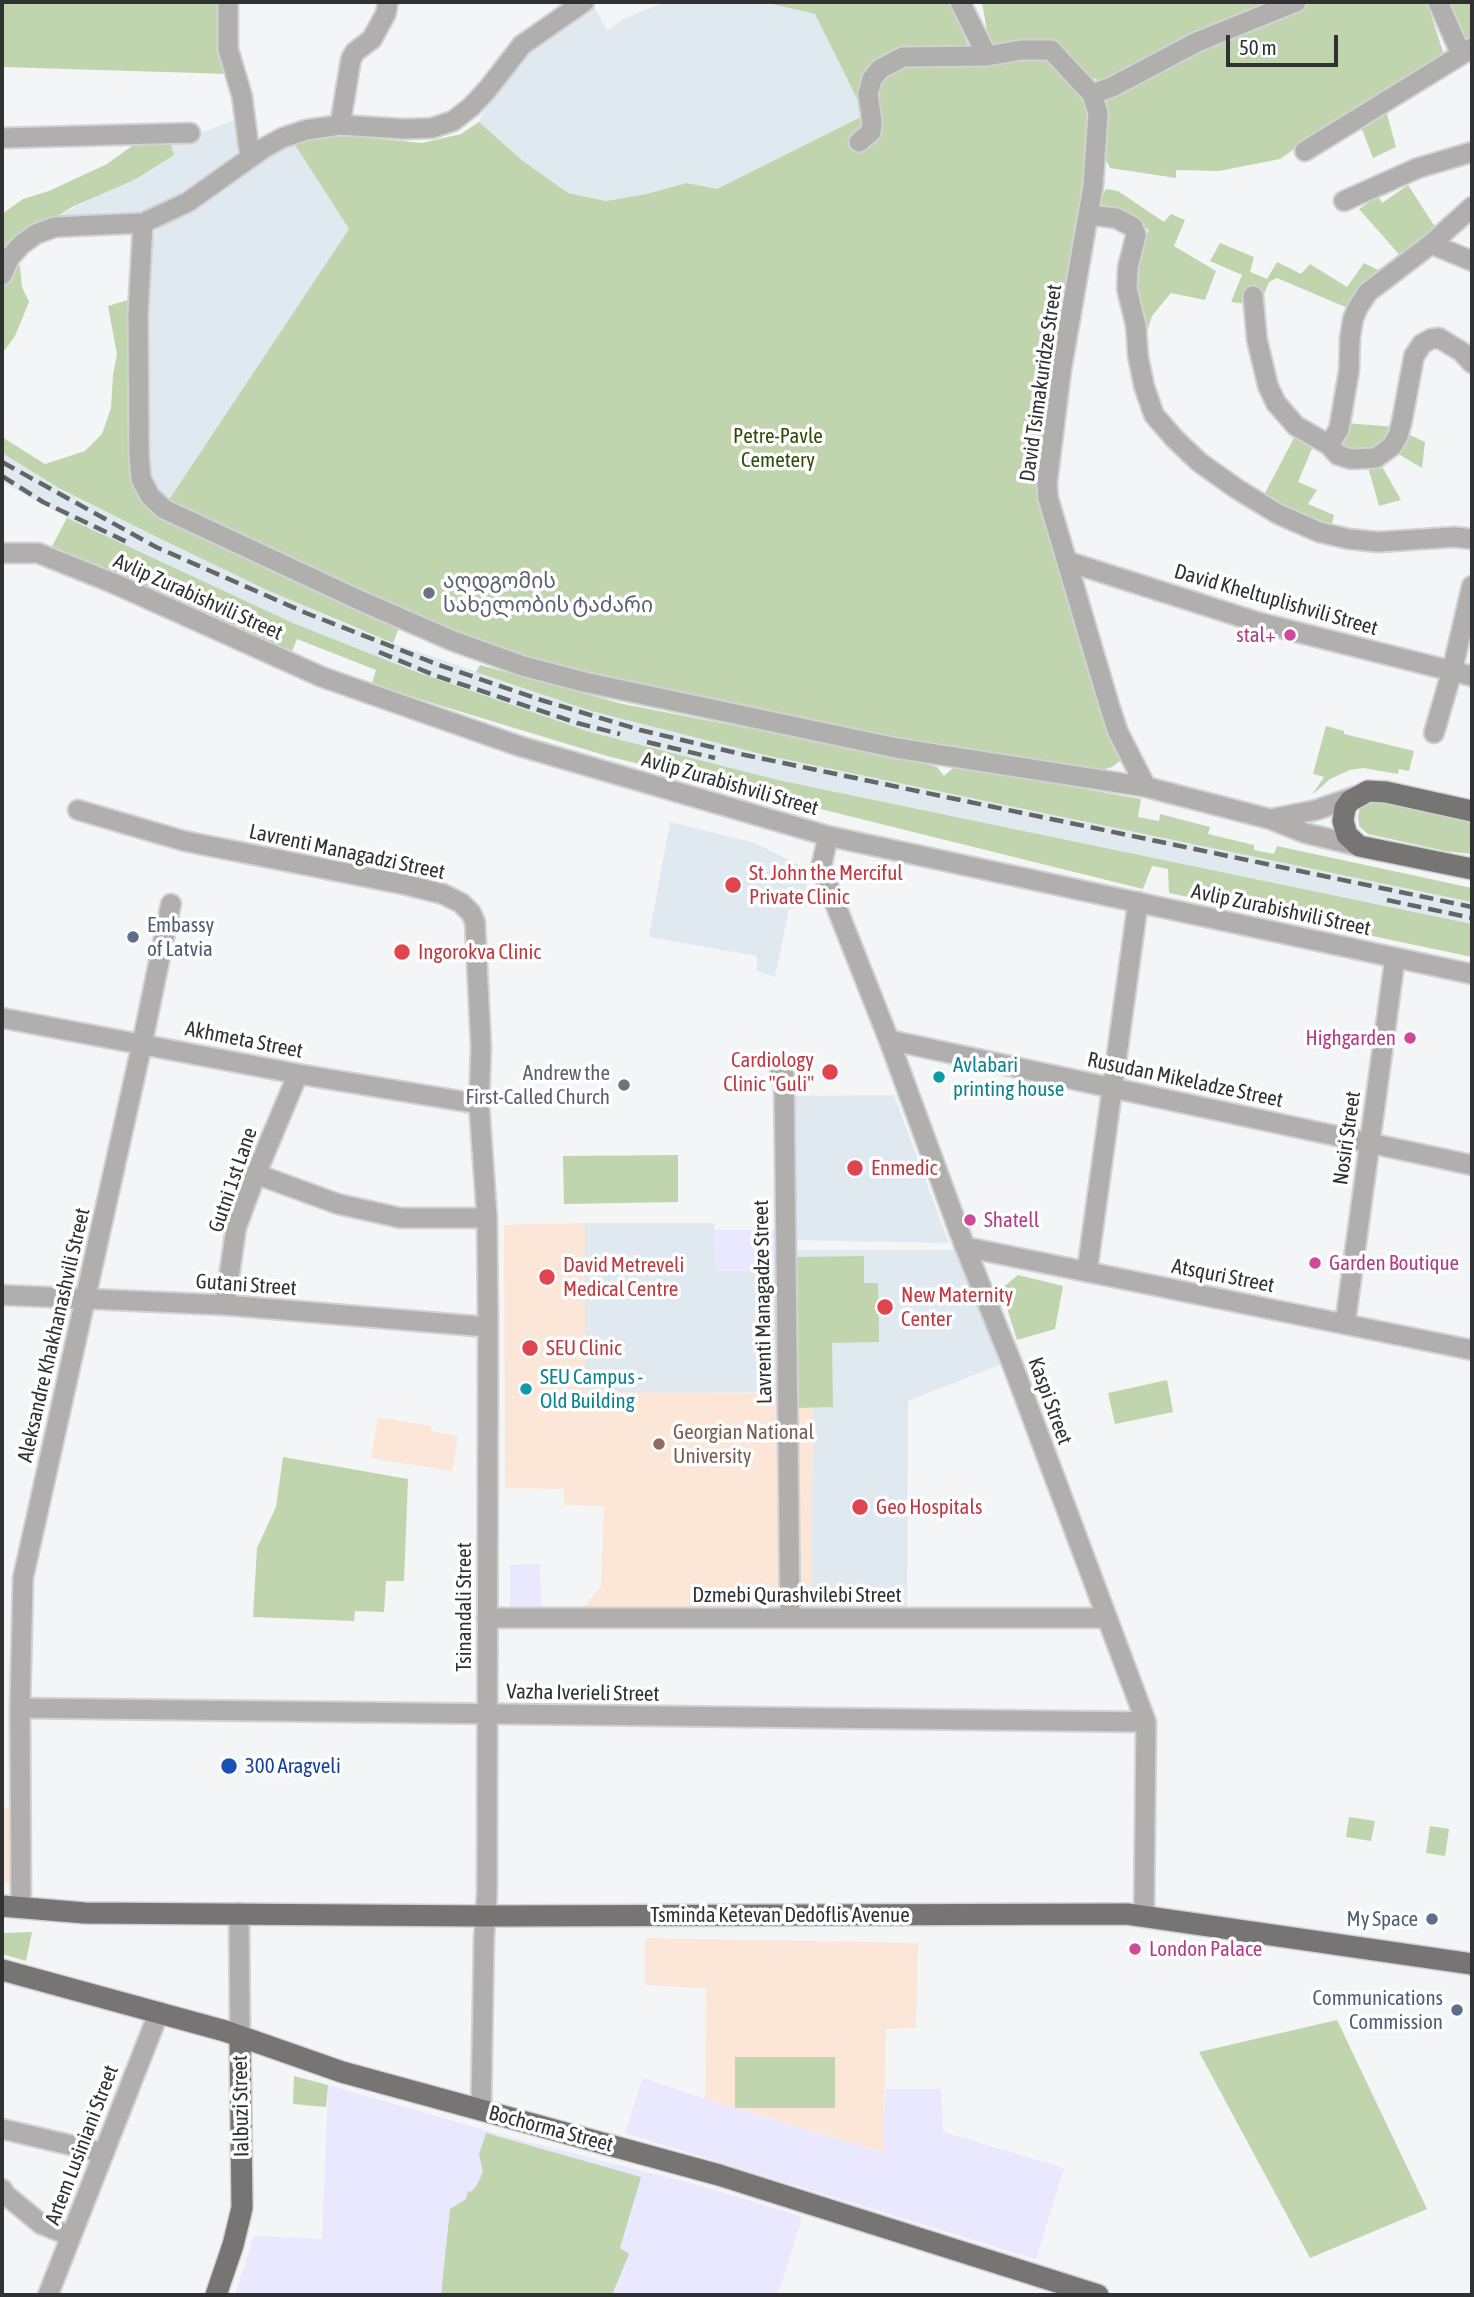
<!DOCTYPE html>
<html>
<head>
<meta charset="utf-8">
<style>
  body { margin:0 }
  #map { position:relative; width:1474px; height:2297px; overflow:hidden; background:#f3f5f6; font-family:"Asap Condensed",sans-serif }
  canvas { display:block }
  .frame { position:absolute; inset:0; border:4px solid #303132; pointer-events:none }
  .scale { position:absolute; left:1226px; top:35px; width:112px; height:32px; box-sizing:border-box; border:4px solid #303132; border-top:0; padding-left:9px; font-size:21px; line-height:24px; white-space:nowrap; color:#303132; -webkit-text-stroke:5px #fff; paint-order:stroke }
</style>
</head>
<body>
<div id="map">
<canvas width="1474" height="2297"></canvas>
<div class="frame"></div>
<div class="scale">50 m</div>
</div>
<script>
const ctx = document.querySelector('canvas').getContext('2d');
ctx.lineJoin = 'round';
function fill(path, color) { ctx.fillStyle = color; ctx.fill(path, 'evenodd'); }
const poly = rows => new Path2D(rows.map(r => 'M' + r).join(''));
function trace(path, color, width, dash) { ctx.strokeStyle = color; ctx.lineWidth = width; ctx.lineCap = dash ? 'butt' : 'round'; ctx.setLineDash(dash || []); ctx.stroke(path); }
function drawText(font, color, halo, rows, align = 'center') {
  ctx.font = font + ' "Asap Condensed","Noto Sans Georgian",sans-serif'; ctx.lineWidth = 7; ctx.setLineDash([]); ctx.textBaseline = 'middle'; ctx.strokeStyle = halo; ctx.fillStyle = color; for (const [text, x, y, turn = 0] of rows) {
    ctx.save(); ctx.translate(x, y); ctx.rotate((+turn || 0) * Math.PI / 180); ctx.textAlign = isNaN(turn) ? turn : align; if (halo) ctx.strokeText(text, 0, 0); ctx.fillText(text, 0, 0); ctx.restore();
  }
}
fill(poly([
  [714,1230,781,1230,781,1271,715,1271],
  [540,1564,541,1607,510,1607,510,1565],
  [643,2078,705,2099,882,2152,886,2089,941,2089,943,2132,1064,2168,1036,2259,625,2133],
  [328,2085,498,2134,701,2186,802,2217,783,2280,776,2295,235,2295,254,2236,322,2239]
]), '#eae8fe');
fill(poly([
  [666,2,763,2,815,14,865,115,717,189,687,183,646,194,606,201,568,193,523,161,479,122,490,93,528,51,592,3,607,31,623,19],
  [240,118,237,152,227,166,161,206,126,217,43,224,174,155,171,144],
  [295,145,349,229,166,504,151,484,147,459,143,315,151,239,162,221,266,157],
  [2,453,90,504,335,620,393,643,591,711,769,756,1472,902,1472,924,778,780,590,732,414,671,293,623,80,525,2,482],
  [670,822,755,843,801,866,813,905,789,909,775,977,757,971,757,956,649,937],
  [894,1095,949,1243,789,1240,789,1096],
  [585,1223,714,1223,715,1271,781,1271,781,1392,585,1392],
  [792,1250,954,1250,1002,1364,908,1401,907,1613,811,1612,813,1394,790,1393]
]), '#e1e9f0');
fill(poly([
  [585,1223,585,1392,813,1393,811,1612,579,1612,601,1587,604,1506,564,1505,564,1489,505,1488,504,1225],
  [378,1417,431,1426,431,1431,458,1436,452,1471,371,1458],
  [2,1807,12,1807,12,1883,2,1883],
  [645,1938,918,1943,916,2028,886,2029,883,2152,705,2099,706,1988,645,1985]
]), '#fbe6d8');
fill(poly([
  [2,2,222,2,231,74,2,67],
  [763,2,951,2,974,61,992,60,982,2,1284,2,1118,78,1101,81,1086,76,1081,88,1086,105,1088,178,1041,487,1125,751,1121,760,1112,767,1101,770,826,730,575,674,479,641,166,504,349,229,295,145,329,134,422,143,461,134,479,122,523,161,568,193,606,201,646,194,687,183,717,189,865,115,815,14],
  [1314,2,1427,2,1444,55,1316,134,1280,159,1219,171,1176,170,1176,178,1110,168,1101,150,1102,112,1110,96,1130,82,1268,20],
  [1445,2,1472,2,1472,40,1464,43],
  [1385,107,1396,147,1373,158,1360,124],
  [161,142,171,144,174,155,136,179,72,207,7,248,20,266,22,287,29,302,15,336,2,354,2,214,23,199,49,191,107,164,132,146],
  [1408,185,1439,233,1404,260,1359,209,1378,196,1382,203],
  [1106,189,1118,191,1164,222,1171,214,1185,220,1174,246,1216,271,1205,300,1171,293,1152,316,1145,338,1132,285,1139,247,1149,230,1118,210,1096,205],
  [1220,243,1254,257,1250,272,1267,279,1277,262,1301,274,1310,264,1347,287,1364,263,1384,273,1350,309,1277,278,1269,282,1258,309,1248,304,1231,302,1242,275,1210,261],
  [128,300,128,438,130,473,138,498,162,519,400,625,393,643,267,590,159,538,59,488,2,453,2,437,45,464,85,451,102,434,111,408,113,375,117,354,108,306],
  [1345,423,1396,427,1381,450,1345,451,1339,446],
  [1406,433,1425,442,1422,468,1395,452],
  [1295,436,1313,446,1298,482,1317,490,1308,504,1334,515,1331,527,1264,495],
  [1380,463,1401,500,1379,506,1368,467],
  [67,518,293,623,414,671,590,732,778,780,1472,924,1472,957,1169,893,1168,869,1152,866,1143,889,607,756,445,707,372,684,376,670,297,639,291,654,49,552],
  [480,665,623,704,917,761,937,767,944,776,955,766,1141,799,1138,817,1159,821,1160,814,1210,827,1208,834,1254,845,1254,850,1274,854,1277,846,1472,888,1472,902,769,756,591,711,476,672],
  [1326,726,1344,731,1344,734,1414,751,1409,771,1399,769,1398,774,1363,768,1350,770,1330,779,1312,795,1324,777,1313,774],
  [1371,801,1472,820,1472,854,1445,851,1368,834,1359,826,1358,816,1360,808],
  [678,1155,678,1202,564,1204,563,1156],
  [864,1256,864,1283,878,1283,879,1342,832,1343,833,1407,798,1408,796,1257],
  [1018,1275,1063,1286,1055,1329,1017,1340,1001,1289],
  [1167,1380,1173,1412,1115,1424,1108,1393],
  [283,1457,408,1479,404,1581,386,1581,384,1612,355,1611,354,1621,253,1617,257,1548,276,1507],
  [1349,1817,1375,1821,1371,1841,1346,1837],
  [1430,1826,1449,1829,1445,1856,1426,1853],
  [32,1932,26,1961,2,1954,2,1933],
  [1337,2020,1427,2209,1310,2258,1199,2052],
  [735,2057,835,2057,835,2108,735,2108],
  [294,2076,328,2085,326,2107,293,2104],
  [486,2133,641,2177,620,2248,629,2254,612,2295,441,2295,450,2209,466,2199,468,2191,471,2192,477,2185,483,2172,479,2154]
]), '#c0d5ad');
const minor = poly([
  [228,2,228,49,242,96,250,157],
  [960,2,987,56],
  [1438,2,1461,54],
  [1092,94,1112,87,1197,42,1296,2],
  [340,125,351,59,355,52,372,39,386,13,388,2],
  [2,138,190,133],
  [859,142,871,132,872,122,868,94,872,79,880,69,903,57,987,56,1021,50,1051,50,1092,94,1098,113,1093,186,1061,371,1047,483,1048,498,1110,708,1118,732,1146,787],
  [1305,151,1472,48],
  [1344,201,1418,168,1472,152],
  [1089,215,1116,218,1133,227,1136,235,1128,267,1127,289,1136,326,1138,356,1144,386,1154,415,1174,438,1199,462,1237,489,1278,514,1319,532,1349,539,1378,542,1454,537,1472,539],
  [143,223,138,314,139,455,141,479,150,496,164,509,359,600,453,641,523,666,584,682,896,748,1146,787,1270,819,1305,833,1359,846],
  [1431,244,1472,261],
  [2,275,10,257,22,244,36,234,55,227,143,223,188,202,264,148,282,138,306,130,340,125,404,129,432,128,453,121,471,107,487,90,522,45,584,2],
  [1253,296,1257,340,1268,386,1276,403,1296,426,1329,445,1338,455,1351,459,1376,458,1392,446,1398,436,1402,421,1414,356,1422,344,1431,339,1439,338,1462,352,1472,363],
  [1329,445,1339,429,1349,371,1350,338,1353,319,1358,307,1368,292,1431,244,1472,207],
  [2,553,38,553,113,583,322,677,519,746,828,836,1472,974],
  [1069,562,1257,622,1472,676],
  [1434,733,1452,671,1472,586],
  [78,810,184,841,407,885,443,894,461,903,471,913,475,922,481,1048,479,1104,487,1218,488,1327,487,1893,484,1938,481,2110],
  [1271,819,1316,810,1357,796],
  [828,836,821,868,889,1040,965,1247,1013,1366,1146,1722,1144,1916],
  [2,1018,298,1074,479,1104],
  [889,1040,1472,1165],
  [780,1070,784,1075,790,1618],
  [256,1174,338,1204,401,1218,487,1218],
  [965,1247,1472,1350],
  [1087,1272,1138,902],
  [2,1295,225,1305,488,1327],
  [225,1305,236,1228,256,1174,298,1074],
  [1345,1324,1395,958],
  [487,1618,1106,1618],
  [20,1708,1146,1722],
  [21,1906,20,1708,23,1578,142,1044,171,904],
  [239,1913,240,2036],
  [2,2129,104,2153],
  [2,2189,6,2195,41,2224,71,2236],
  [48,2295,159,2012]
]);
const major = poly([
  [1472,811,1386,792,1368,791,1350,801,1345,808,1343,821,1347,835,1359,846,1472,869],
  [2,1906,85,1913,487,1916,1127,1914,1472,1964],
  [2,1970,225,2031,342,2072,719,2175,1098,2295],
  [216,2295,233,2245,242,2208,240,2036]
]);
trace(minor, '#d0d2d3', 23);
trace(major, '#d0d2d3', 24);
trace(minor, '#b0afae', 19);
trace(major, '#777574', 21);
trace(poly([
  [2,462,156,547,306,613,439,665,541,700,640,730,745,755,1472,907],
  [2,476,43,502,129,543],
  [379,652,434,675,577,723,620,734],
  [647,742,715,758],
  [1387,900,1472,918]
]), '#646566', 4.5, [14, 7]);
for (const [x, y, r, color] of [
  [429,593,7,"#6b7280"],
  [1290,635,7,"#d1479c"],
  [733,885,9,"#e0444e"],
  [133,937,7,"#5c6f8a"],
  [402,952,9,"#e0444e"],
  [1410,1038,7,"#d1479c"],
  [830,1072,9,"#e0444e"],
  [939,1077,7,"#0f9aa8"],
  [624,1085,7,"#6b7280"],
  [855,1168,9,"#e0444e"],
  [970,1220,7,"#d1479c"],
  [1315,1263,7,"#d1479c"],
  [547,1277,9,"#e0444e"],
  [885,1307,9,"#e0444e"],
  [530,1348,9,"#e0444e"],
  [526,1389,7,"#0f9aa8"],
  [659,1444,7,"#8d6e63"],
  [860,1507,9,"#e0444e"],
  [229,1766,9,"#1a4fb4"],
  [1432,1919,7,"#5c6f8a"],
  [1135,1949,7,"#d1479c"],
  [1457,2010,7,"#5c6f8a"]
]) { const dot = new Path2D(); dot.arc(x, y, r, 0, 2 * Math.PI); ctx.fillStyle = color; ctx.fill(dot); trace(dot, '#fff', 2.5); }
drawText('21px', '#303132', '#fff', [
  ["David Tsimakuridze Street",1041,383,-82],
  ["Avlip Zurabishvili Street",198,597,24],
  ["David Kheltuplishvili Street",1276,600,16],
  ["Avlip Zurabishvili Street",730,784,16],
  ["Lavrenti Managadzi Street",347,852,12],
  ["Avlip Zurabishvili Street",1281,910,12],
  ["Akhmeta Street",244,1040,11],
  ["Rusudan Mikeladze Street",1185,1080,12],
  ["Nosiri Street",1347,1138,-82],
  ["Gutni 1st Lane",233,1180,-71],
  ["Atsquri Street",1223,1276,11],
  ["Gutani Street",246,1285,4],
  ["Lavrenti Managadze Street",763,1302,-91],
  ["Aleksandre Khakhanashvili Street",54,1335,-77],
  ["Kaspi Street",1050,1401,70],
  ["Dzmebi Qurashvilebi Street",797,1595],
  ["Tsinandali Street",464,1607,-90],
  ["Vazha Iverieli Street",583,1693,1],
  ["Tsminda Ketevan Dedoflis Avenue",780,1915],
  ["Ialbuzi Street",241,2106,-91],
  ["Bochorma Street",551,2129,15],
  ["Artem Lusiniani Street",82,2145,-69]
]);
drawText('21px', '#2f4b06', '#fff', [
  ["Petre-Pavle",778,436],
  ["Cemetery",778,460]
]);
drawText('21px', '#5b616d', '#fff', [
  ["აღდგომის",443,581],
  ["სახელობის ტაძარი",443,605],
  ["Andrew the",610,1073,"right"],
  ["First-Called Church",610,1097,"right"]
], 'left');
drawText('21px', '#b23c85', '#fff', [
  ["stal+",1276,635,"right"],
  ["Highgarden",1396,1038,"right"],
  ["Shatell",984,1220],
  ["Garden Boutique",1329,1263],
  ["London Palace",1149,1949]
], 'left');
drawText('21px', '#be3a42', '#fff', [
  ["St. John the Merciful",749,873],
  ["Private Clinic",749,897],
  ["Ingorokva Clinic",418,952],
  ["Cardiology",814,1060,"right"],
  ["Clinic \"Guli\"",814,1084,"right"],
  ["Enmedic",871,1168],
  ["David Metreveli",563,1265],
  ["Medical Centre",563,1289],
  ["New Maternity",901,1295],
  ["Center",901,1319],
  ["SEU Clinic",546,1348],
  ["Geo Hospitals",876,1507]
], 'left');
drawText('21px', '#4e5e75', '#fff', [
  ["Embassy",147,925,"left"],
  ["of Latvia",147,949,"left"],
  ["My Space",1418,1919],
  ["Communications",1443,1998],
  ["Commission",1443,2022]
], 'right');
drawText('21px', '#0d838f', '#fff', [
  ["Avlabari",953,1065],
  ["printing house",953,1089],
  ["SEU Campus -",540,1377],
  ["Old Building",540,1401]
], 'left');
drawText('21px', '#785e54', '#fff', [
  ["Georgian National",673,1432],
  ["University",673,1456]
], 'left');
drawText('21px', '#164399', '#fff', [
  ["300 Aragveli",245,1766]
], 'left');
</script>
</body>
</html>
